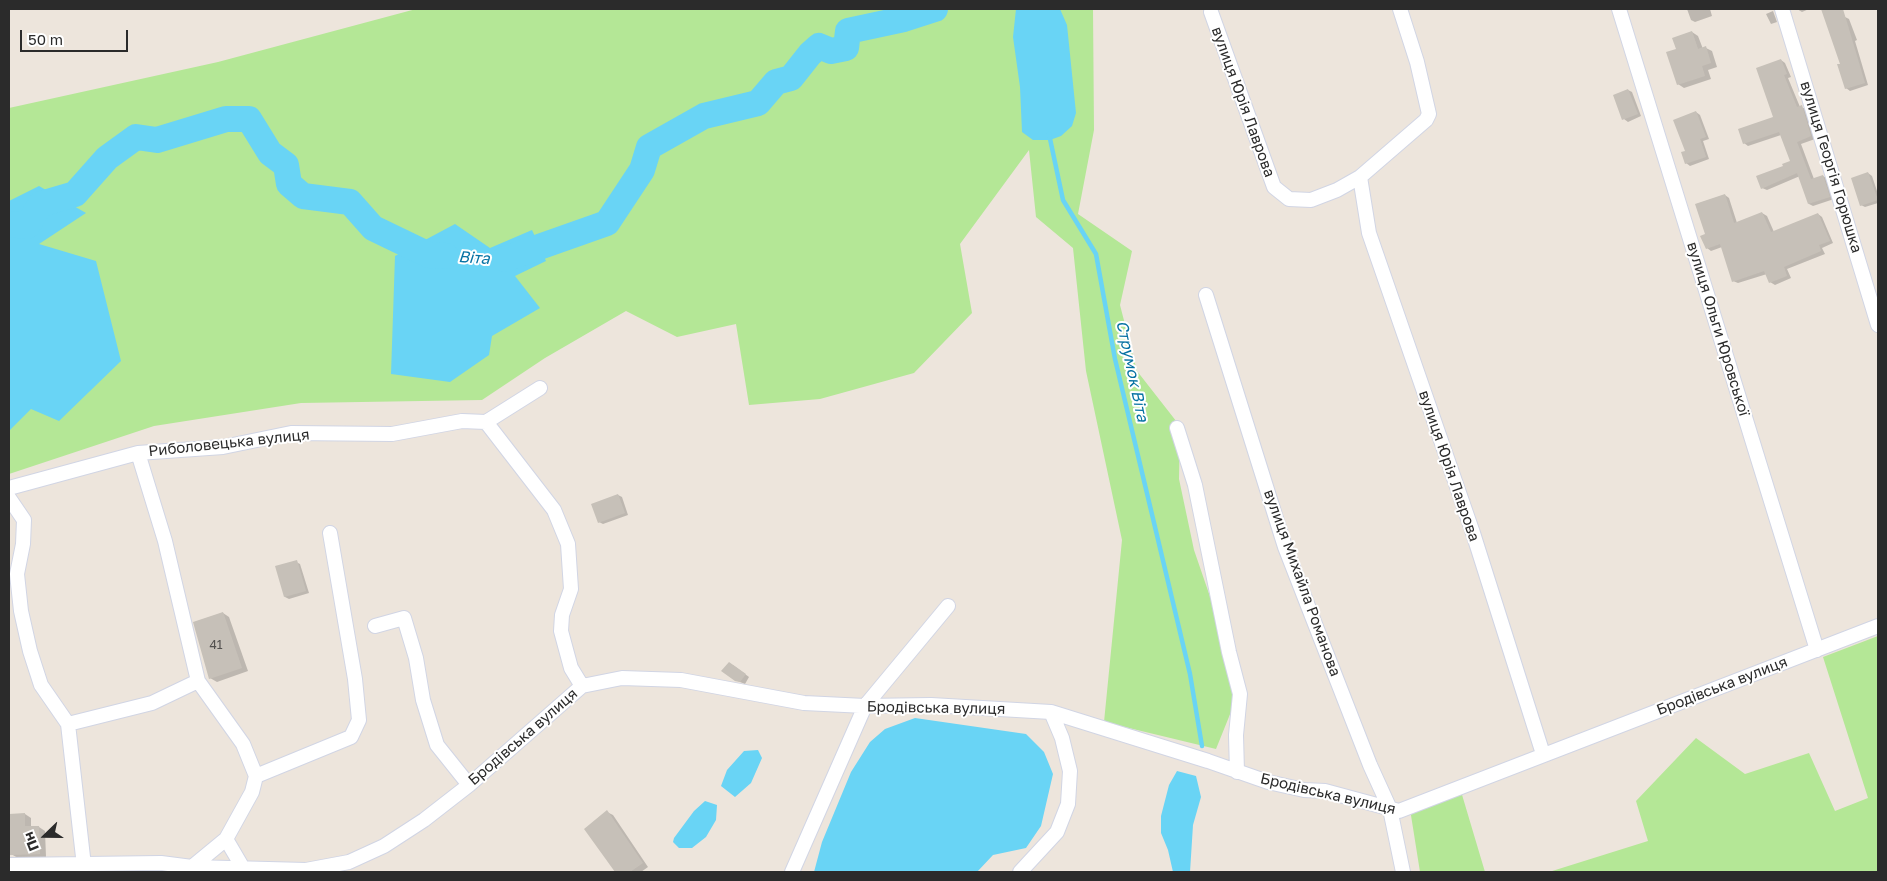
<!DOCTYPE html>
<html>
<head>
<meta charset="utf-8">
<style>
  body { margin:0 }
  #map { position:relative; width:1887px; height:881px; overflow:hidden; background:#ede5dc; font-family:"Golos Text",sans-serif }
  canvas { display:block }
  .frame { position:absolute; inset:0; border:10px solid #2b2b2b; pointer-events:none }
  .north { position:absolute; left:20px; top:811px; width:50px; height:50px; -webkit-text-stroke:4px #fff; paint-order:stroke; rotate:248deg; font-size:14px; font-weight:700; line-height:20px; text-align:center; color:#2b2b2b }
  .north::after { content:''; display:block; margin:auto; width:18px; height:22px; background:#2b2b2b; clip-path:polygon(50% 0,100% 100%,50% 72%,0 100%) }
  .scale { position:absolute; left:20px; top:30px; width:108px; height:22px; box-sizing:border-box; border:2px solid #2b2b2b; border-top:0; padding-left:6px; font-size:15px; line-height:18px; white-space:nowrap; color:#2b2b2b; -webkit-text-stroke:4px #fff; paint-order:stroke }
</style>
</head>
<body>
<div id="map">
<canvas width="1887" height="881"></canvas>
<div class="frame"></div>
<div class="north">Пн</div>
<div class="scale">50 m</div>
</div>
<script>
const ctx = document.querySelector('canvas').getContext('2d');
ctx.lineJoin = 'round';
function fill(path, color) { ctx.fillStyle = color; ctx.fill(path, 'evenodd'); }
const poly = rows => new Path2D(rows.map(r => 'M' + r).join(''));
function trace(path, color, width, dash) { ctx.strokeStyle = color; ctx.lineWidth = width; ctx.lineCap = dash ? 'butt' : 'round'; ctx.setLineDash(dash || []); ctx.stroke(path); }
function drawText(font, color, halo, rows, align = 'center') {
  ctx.font = font + ' "Golos Text",sans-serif'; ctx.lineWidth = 4; ctx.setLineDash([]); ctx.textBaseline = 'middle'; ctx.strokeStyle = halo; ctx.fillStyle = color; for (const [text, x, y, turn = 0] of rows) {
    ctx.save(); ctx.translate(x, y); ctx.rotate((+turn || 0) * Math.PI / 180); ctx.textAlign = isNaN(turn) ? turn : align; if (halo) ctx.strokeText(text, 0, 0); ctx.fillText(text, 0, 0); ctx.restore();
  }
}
fill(poly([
  [416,9,1093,9,1094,130,1078,214,1132,251,1120,305,1137,371,1180,426,1179,479,1194,550,1241,687,1216,749,1104,722,1122,540,1086,371,1073,248,1036,217,1029,150,960,244,972,313,914,373,820,399,749,405,736,324,677,337,626,311,545,358,482,400,301,403,154,426,9,474,9,108,218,62],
  [1878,636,1878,872,1549,872,1648,841,1636,801,1696,738,1745,774,1809,753,1835,811,1868,798,1823,657],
  [1460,788,1485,872,1420,872,1410,809]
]), '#b4e796');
fill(poly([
  [1016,9,1060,9,1067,25,1076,113,1072,126,1061,136,1050,140,1033,140,1022,132,1020,87,1013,37],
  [39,186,86,213,39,244,96,261,121,361,59,421,31,409,9,431,9,201],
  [455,224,490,248,532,230,546,261,515,276,540,308,492,336,489,355,450,382,391,374,395,256],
  [915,718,1026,734,1044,752,1053,774,1041,826,1026,848,993,855,977,872,814,872,822,842,851,772,870,742,885,729],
  [758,750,762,758,751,783,735,797,721,786,727,770,744,751],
  [1177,771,1196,776,1201,797,1193,825,1190,872,1173,872,1168,850,1161,833,1161,816,1169,785],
  [705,801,717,805,716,820,706,837,692,848,679,848,673,842,674,838,694,811]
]), '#69d4f5');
fill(poly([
  [1687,9,1710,9,1712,16,1695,22,1691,20],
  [1797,9,1809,9,1802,12],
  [1773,11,1777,22,1771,24,1766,14],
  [1845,17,1849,19,1857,40,1855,41,1868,85,1850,91,1846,88,1841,64,1827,23],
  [1692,32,1698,36,1703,49,1706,48,1712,51,1717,67,1708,70,1711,79,1684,88,1678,84,1678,50],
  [1781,60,1785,63,1791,77,1788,78,1800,107,1807,109,1815,139,1801,144,1814,179,1823,176,1828,179,1834,199,1813,206,1809,204,1800,176,1767,190,1762,188,1792,162,1781,135,1748,146,1744,143,1775,118],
  [1628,90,1632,92,1641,116,1628,122,1624,119],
  [1696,112,1700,115,1709,139,1703,141,1709,159,1690,166,1686,163],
  [1868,173,1872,176,1878,194,1878,203,1865,207,1861,205],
  [1725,195,1729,198,1737,223,1762,213,1767,216,1774,232,1818,214,1822,217,1833,243,1822,248,1825,254,1787,269,1791,278,1775,285,1770,282,1767,274,1738,283,1733,281,1722,247,1711,251,1707,248,1706,235],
  [618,495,622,497,628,515,603,524,599,522],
  [296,562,300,564,309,593,289,599,285,597,277,567],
  [223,613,229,617,248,671,217,682,210,678],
  [733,665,749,677,745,684,735,680],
  [607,812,613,815,648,867,641,872,616,872,585,829],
  [25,814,31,818,31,827,39,827,45,831,46,857,18,858,11,854]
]), '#0003');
trace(poly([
  [1049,134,1063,200,1096,254,1115,359,1190,674,1202,746]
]), '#69d4f5', 4.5);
trace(poly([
  [9,224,27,226,41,204,75,194,107,158,136,137,157,140,226,119,249,119,270,153,286,165,289,184,303,196,350,202,373,228,429,255,446,256],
  [505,259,607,223,642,170,649,147,704,116,758,103,776,82,791,78,810,54,819,46,831,51,846,48,848,31,904,19,935,9]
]), '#69d4f5', 26);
fill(poly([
  [1821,9,1843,9,1865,83,1845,89,1837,64,1840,64],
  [1692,31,1698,49,1706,46,1711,63,1702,66,1705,76,1677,85,1666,52,1676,49,1672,38],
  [1781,59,1787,74,1784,75,1797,107,1802,105,1811,136,1797,142,1811,179,1823,175,1830,197,1808,204,1797,173,1761,189,1756,176,1783,166,1782,164,1790,161,1779,132,1743,144,1738,129,1773,117,1756,68],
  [1628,89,1638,114,1622,120,1613,95],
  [1696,111,1706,137,1700,139,1706,157,1685,164,1681,152,1685,151,1673,120],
  [1868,172,1878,200,1860,206,1851,178],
  [1725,194,1734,223,1762,212,1771,232,1818,213,1830,241,1819,245,1821,251,1784,267,1787,276,1769,283,1764,271,1732,282,1720,244,1706,249,1700,236,1705,234,1695,204],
  [618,494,625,513,598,523,591,504],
  [297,560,306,591,284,597,275,566],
  [223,612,242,668,209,679,193,622],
  [729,662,746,674,740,682,735,681,721,671],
  [607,810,643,863,630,872,615,872,584,829],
  [25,813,25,826,39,826,40,854,10,855,9,814]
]), '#c6c0b8');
const minor = poly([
  [1400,9,1417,62,1429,114,1426,120,1360,177,1369,233,1473,533,1543,754],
  [1619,9,1817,650],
  [1782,9,1878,325],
  [1211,12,1274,187,1289,199,1311,200,1337,190,1360,177],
  [1206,295,1285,547,1370,765,1390,809,1403,872],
  [486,422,540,388],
  [1177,428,1195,485,1229,652,1240,694,1236,735,1237,772],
  [138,453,165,541,198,681],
  [9,488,138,453,223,447,291,433,392,434,462,421,486,422,554,510,568,544,571,589,562,615,561,631,571,668,582,686],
  [9,498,24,520,23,544,17,574,21,611,30,651,41,685,68,724],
  [375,626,404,618,416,658,423,700,437,745,469,785],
  [256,776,351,737,359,720,355,679,330,533],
  [9,865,161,863,192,867,306,870,349,862,384,846,424,820,469,785,582,686,622,678,681,680,804,703,865,706,931,705,1051,712,1208,761,1268,782,1304,790,1325,791,1399,811,1878,626],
  [84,866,68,724,152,703,198,681,243,744,256,776,252,792,226,839],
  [192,867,226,839,243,868],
  [792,872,865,706,948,606],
  [1020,872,1057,832,1068,804,1070,771,1062,738,1051,712]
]);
trace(minor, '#d1d5e4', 16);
trace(minor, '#fff', 14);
drawText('12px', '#52504e', null, [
  ["41",216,645]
]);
drawText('15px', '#2b2b2b', '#fff', [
  ["вулиця Юрія Лаврова",1243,102,70],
  ["вулиця Георгія Горюшка",1831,167,73],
  ["вулиця Ольги Юровської",1718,329,73],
  ["Риболовецька вулиця",229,443,-6],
  ["вулиця Юрія Лаврова",1449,466,71],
  ["вулиця Михайла Романова",1302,583,70],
  ["Бродівська вулиця",1722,686,-21],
  ["Бродівська вулиця",936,708,1],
  ["Бродівська вулиця",523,737,-41],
  ["Бродівська вулиця",1328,794,13]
]);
drawText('italic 16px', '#0672a3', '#fff', [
  ["Віта",474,258,4],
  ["Струмок Віта",1132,371,78]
]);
</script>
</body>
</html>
